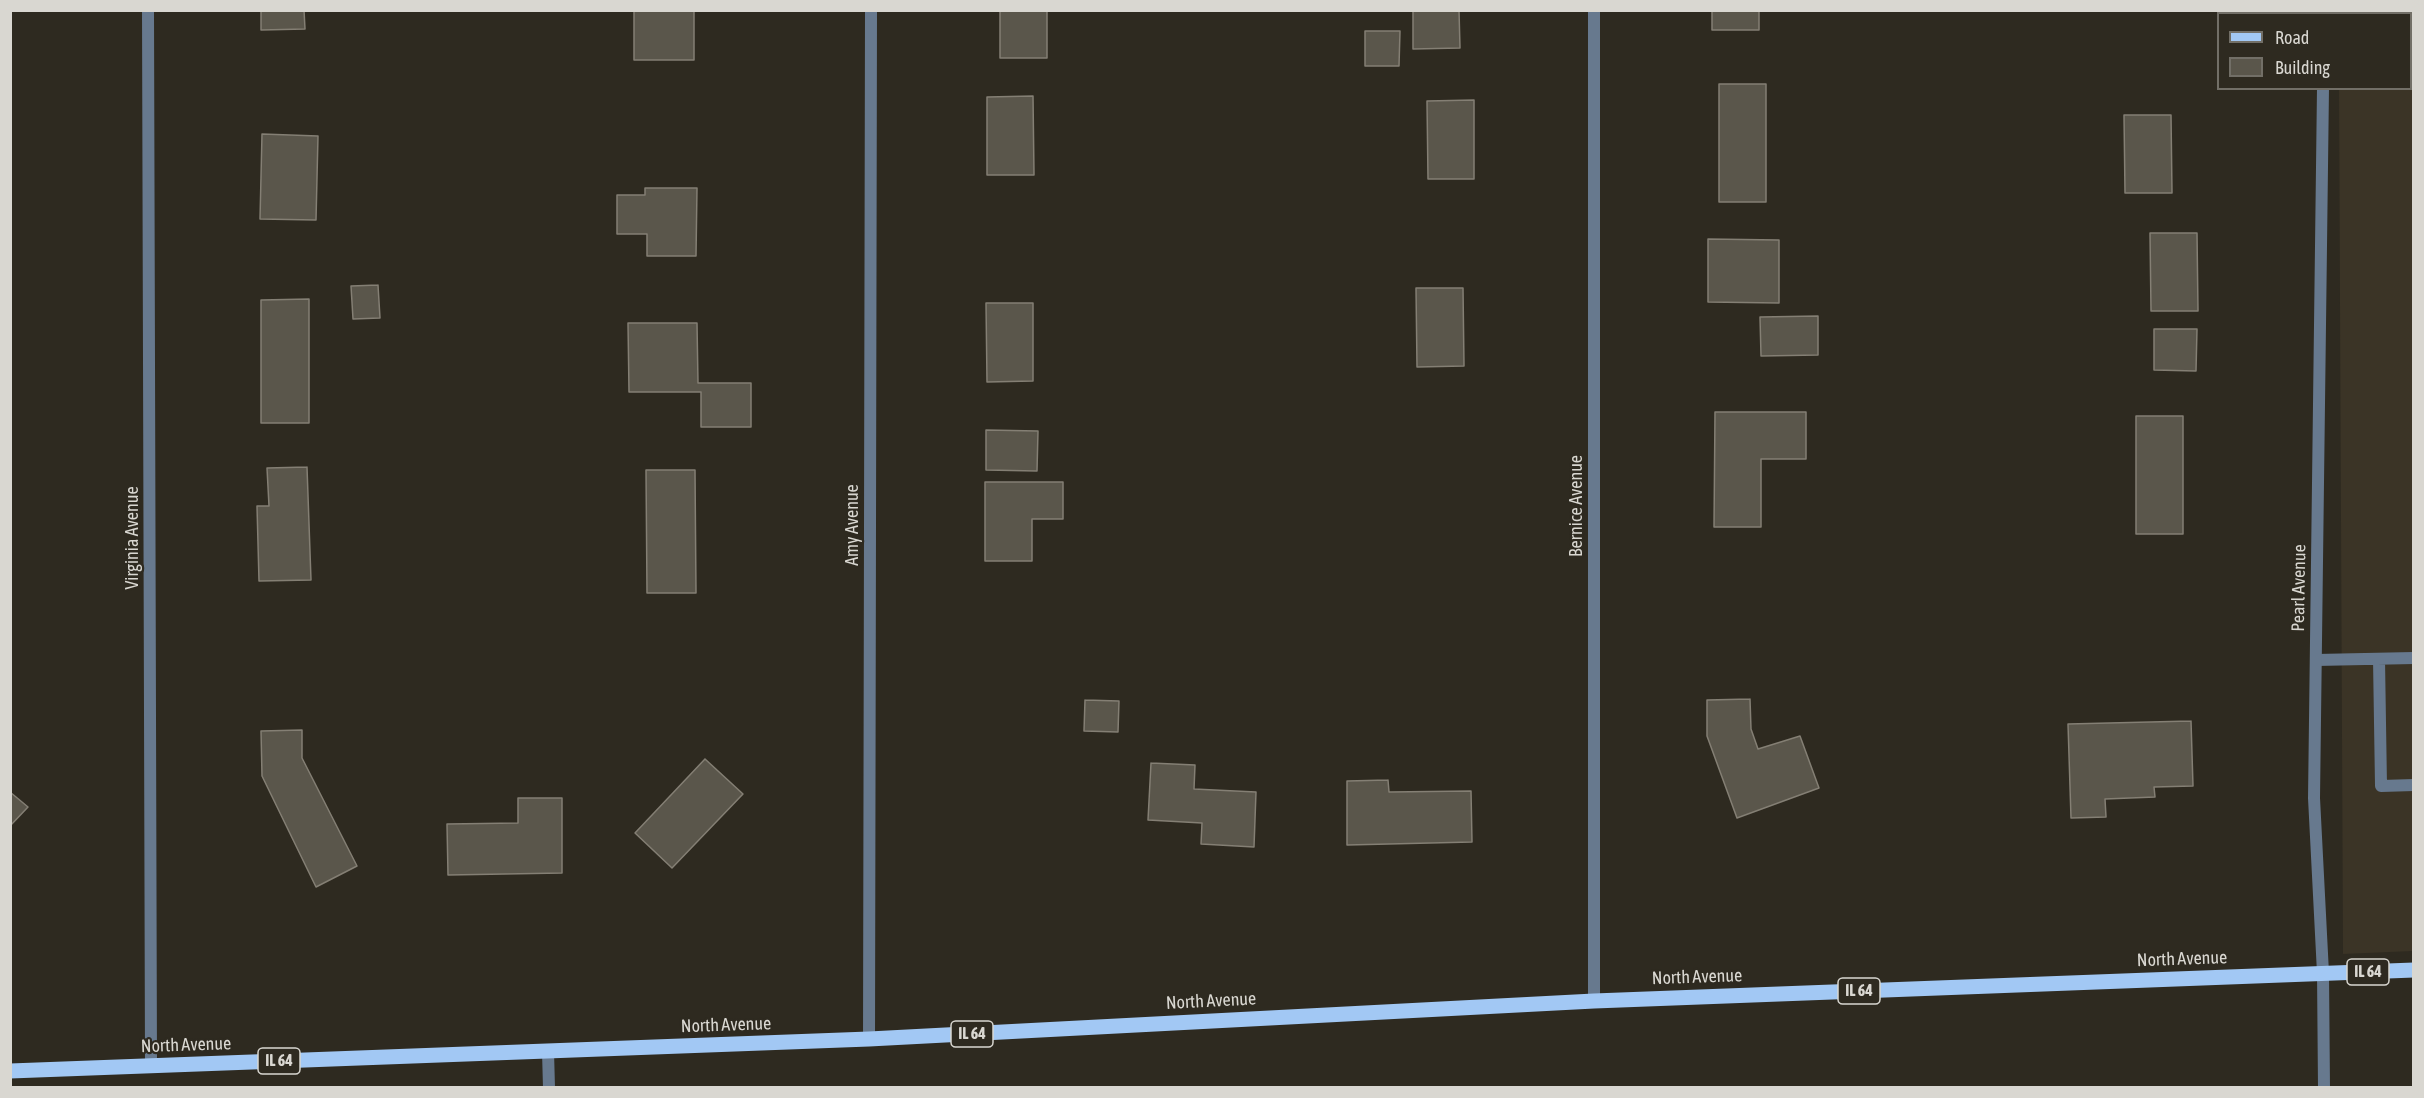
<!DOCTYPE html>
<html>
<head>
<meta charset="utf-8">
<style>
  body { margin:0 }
  #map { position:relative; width:2424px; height:1098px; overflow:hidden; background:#2e2a20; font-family:"Asap Condensed",sans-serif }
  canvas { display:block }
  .frame { position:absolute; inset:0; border:12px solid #d9d7d1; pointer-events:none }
  .legend { position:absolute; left:2217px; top:12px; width:195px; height:78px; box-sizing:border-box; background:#2e2a20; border:2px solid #726f67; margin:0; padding:8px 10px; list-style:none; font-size:18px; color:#d9d7d1 }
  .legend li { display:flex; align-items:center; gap:12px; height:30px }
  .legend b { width:30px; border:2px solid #726f67 }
</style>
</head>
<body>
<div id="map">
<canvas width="2424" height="1098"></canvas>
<div class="frame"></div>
<ul class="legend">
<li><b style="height:8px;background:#a2c8f4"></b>Road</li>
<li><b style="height:16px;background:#5a564b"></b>Building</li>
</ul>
</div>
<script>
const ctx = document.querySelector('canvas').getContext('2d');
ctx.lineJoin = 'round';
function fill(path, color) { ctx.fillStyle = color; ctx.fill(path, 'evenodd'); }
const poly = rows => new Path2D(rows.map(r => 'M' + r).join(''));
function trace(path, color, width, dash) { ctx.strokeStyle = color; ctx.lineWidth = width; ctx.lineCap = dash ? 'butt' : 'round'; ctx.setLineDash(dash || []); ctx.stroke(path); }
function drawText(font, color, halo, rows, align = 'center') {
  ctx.font = font + ' "Asap Condensed",sans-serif'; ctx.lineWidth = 4.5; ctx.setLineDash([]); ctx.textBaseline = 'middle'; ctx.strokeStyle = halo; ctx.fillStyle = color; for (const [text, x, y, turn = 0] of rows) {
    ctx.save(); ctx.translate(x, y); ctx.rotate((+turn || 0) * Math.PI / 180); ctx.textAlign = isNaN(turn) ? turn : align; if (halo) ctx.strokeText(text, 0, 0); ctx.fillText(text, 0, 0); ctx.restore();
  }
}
fill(poly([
  [2411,40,2413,40,2413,951,2343,954,2339,89,2410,88]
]), '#3b3426');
const building = poly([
  [261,10,304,10,305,29,261,30,261,10],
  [634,10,694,10,694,60,634,60,634,10],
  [1000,10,1047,10,1047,58,1000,58,1000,10],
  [1413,10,1459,10,1460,48,1413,49,1413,10],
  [1712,10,1759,10,1759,30,1712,30,1712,10],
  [1365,31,1400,31,1399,66,1365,66,1365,31],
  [1719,84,1766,84,1766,202,1719,202,1719,84],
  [1033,96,1034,175,987,175,987,97,1033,96],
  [1474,100,1474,179,1428,179,1427,101,1474,100],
  [2124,115,2171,115,2172,193,2125,193,2124,115],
  [262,134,318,136,316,220,260,219,262,134],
  [645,188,697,188,696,256,647,256,647,234,617,234,617,195,645,195,645,188],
  [2150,233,2197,233,2198,311,2151,311,2150,233],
  [1708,239,1779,240,1779,303,1708,302,1708,239],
  [378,285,380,318,353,319,351,286,378,285],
  [1416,288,1463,288,1464,366,1417,367,1416,288],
  [309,299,309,423,261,423,261,300,309,299],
  [986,303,1033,303,1033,381,987,382,986,303],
  [1818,316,1818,355,1761,356,1760,317,1818,316],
  [628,323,697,323,698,383,751,383,751,427,701,427,701,392,629,392,628,323],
  [2154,329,2197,329,2196,371,2154,370,2154,329],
  [1715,412,1806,412,1806,459,1761,459,1761,527,1714,527,1715,412],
  [2136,416,2183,416,2183,534,2136,534,2136,416],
  [986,430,1038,431,1037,471,986,470,986,430],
  [307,467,311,580,259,581,257,506,269,506,267,468,307,467],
  [646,470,695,470,696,593,647,593,646,470],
  [985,482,1063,482,1063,519,1032,519,1032,561,985,561,985,482],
  [1750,699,1751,729,1758,749,1800,736,1819,788,1737,818,1707,736,1707,700,1750,699],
  [1085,700,1119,701,1118,732,1084,731,1085,700],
  [2191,721,2193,786,2154,787,2155,797,2105,799,2106,817,2071,818,2068,724,2191,721],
  [302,730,302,758,357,866,316,887,262,776,261,731,302,730],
  [705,759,743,794,672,868,635,833,705,759],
  [1151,763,1195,765,1194,789,1256,792,1254,847,1201,844,1202,823,1148,820,1151,763],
  [1388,780,1389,792,1471,791,1472,842,1347,845,1347,781,1388,780],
  [10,792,28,807,10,826,10,792],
  [518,798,562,798,562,873,448,875,447,824,518,823,518,798]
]);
fill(building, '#5a564b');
trace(building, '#847f74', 1.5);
trace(poly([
  [2410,80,2414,80],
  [2379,659,2381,786,2414,785],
  [2316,660,2414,658]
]), '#67798e', 12);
trace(poly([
  [148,10,151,1066],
  [2324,14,2324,10],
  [2323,88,2314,798,2323,973,2324,1088],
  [1594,1001,1594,10],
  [869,1039,871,10],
  [548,1051,549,1088]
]), '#67798e', 12);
trace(poly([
  [10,1071,869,1039,1594,1001,2414,970]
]), '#a2c8f4', 15);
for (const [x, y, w] of [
  [2368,972,42],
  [1859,991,42],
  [972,1034,42],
  [279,1061,42]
]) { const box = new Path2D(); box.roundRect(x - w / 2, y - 13, w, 26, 4.5); ctx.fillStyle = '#2e2a20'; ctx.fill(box); trace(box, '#d9d7d1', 1.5); }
drawText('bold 16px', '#d9d7d1', null, [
  ["IL 64",2368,972],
  ["IL 64",1859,991],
  ["IL 64",972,1034],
  ["IL 64",279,1061]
]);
drawText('18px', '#d9d7d1', '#2e2a20', [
  ["Bernice Avenue",1576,506,-90],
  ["Amy Avenue",852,525,-90],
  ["Virginia Avenue",132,538,-90],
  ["Pearl Avenue",2299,588,-89],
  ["North Avenue",2182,959,-2],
  ["North Avenue",1697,977,-2],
  ["North Avenue",1211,1001,-3],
  ["North Avenue",726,1025,-2],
  ["North Avenue",186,1045,-2]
]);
</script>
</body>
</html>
